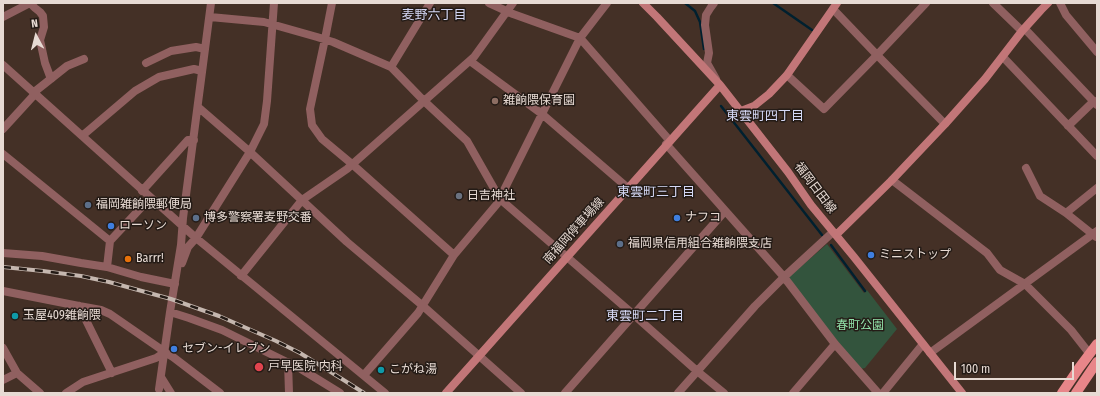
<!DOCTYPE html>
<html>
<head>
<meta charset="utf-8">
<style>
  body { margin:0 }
  #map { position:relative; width:1100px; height:396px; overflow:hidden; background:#443026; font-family:"Fira Sans Condensed",sans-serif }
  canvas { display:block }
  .frame { position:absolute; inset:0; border:4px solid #e7dad3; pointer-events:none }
  .north { position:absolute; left:16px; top:16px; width:40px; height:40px; -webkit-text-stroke:3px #241b16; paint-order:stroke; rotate:353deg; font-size:11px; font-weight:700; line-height:16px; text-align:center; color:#e7dad3 }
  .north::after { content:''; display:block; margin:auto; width:14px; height:18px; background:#e7dad3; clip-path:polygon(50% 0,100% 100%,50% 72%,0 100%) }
  .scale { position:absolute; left:954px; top:362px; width:120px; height:18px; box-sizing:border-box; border:2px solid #e7dad3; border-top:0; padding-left:5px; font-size:12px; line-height:14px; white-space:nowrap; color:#e7dad3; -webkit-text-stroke:3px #241b16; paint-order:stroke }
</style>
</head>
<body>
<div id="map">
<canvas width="1100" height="396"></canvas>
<div class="frame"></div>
<div class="north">N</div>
<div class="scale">100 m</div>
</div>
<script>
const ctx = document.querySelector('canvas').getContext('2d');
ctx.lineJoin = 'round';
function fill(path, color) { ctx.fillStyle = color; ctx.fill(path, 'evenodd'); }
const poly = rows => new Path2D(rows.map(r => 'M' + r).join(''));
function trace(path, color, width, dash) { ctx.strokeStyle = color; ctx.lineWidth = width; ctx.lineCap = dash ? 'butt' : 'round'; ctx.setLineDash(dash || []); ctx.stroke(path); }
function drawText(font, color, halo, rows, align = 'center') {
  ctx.font = font + ' "Fira Sans Condensed","Noto Sans JP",sans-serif'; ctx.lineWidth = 3; ctx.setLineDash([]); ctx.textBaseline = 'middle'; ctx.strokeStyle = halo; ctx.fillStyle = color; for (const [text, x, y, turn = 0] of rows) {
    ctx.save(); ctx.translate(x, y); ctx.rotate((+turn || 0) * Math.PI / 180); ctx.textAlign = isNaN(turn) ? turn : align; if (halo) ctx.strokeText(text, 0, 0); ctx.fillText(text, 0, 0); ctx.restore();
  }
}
fill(poly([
  [827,244,864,293,867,290,897,329,865,368,860,369,789,281,790,276]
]), '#33543d');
trace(poly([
  [685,3,695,11,700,22,704,49],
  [773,3,812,30],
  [721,106,822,235],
  [831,245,865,291]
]), '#00202f', 2.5);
trace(poly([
  [30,3,35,8,40,12,43,16,44,27,40,40,45,63,51,79],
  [332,3,325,39,310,109,312,125,322,139,352,164,454,255],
  [489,3,513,14,580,38,670,141],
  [714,3,711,7,706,15,705,25,709,53,707,63,716,79],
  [993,3,1022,31],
  [1060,3,1066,15,1097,52],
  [833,9,877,55,945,124],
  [3,17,30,3],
  [210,17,264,22,317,37,333,42,391,67,424,101,467,141,500,199,634,315,697,371,724,393],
  [1025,29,1097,105],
  [1003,57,1097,156],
  [470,61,542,114,628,188],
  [146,63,171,51,196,47,205,49],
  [3,65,196,238,385,393],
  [391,67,430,3],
  [787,75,824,109,877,55,926,3],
  [33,93,67,66,84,59],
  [198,107,250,152,347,242,423,306,521,393],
  [1068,126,1094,101],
  [3,129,35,94],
  [82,136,135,91,159,77,194,69,202,71],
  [666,144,784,277,835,344,878,393],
  [3,154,110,241],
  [1026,168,1040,196,1066,213,1096,237],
  [892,180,987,253,1000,270,1025,284,1071,330,1089,353],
  [142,191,188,140,194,140],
  [1066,213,1097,188],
  [3,253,42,256,81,263,107,267,141,277,175,284],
  [182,263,188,247,196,238,250,152,264,124,267,101,274,3],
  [107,267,110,241,150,198],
  [241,276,302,200,347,169,474,57,513,3],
  [3,291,79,306,101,310,110,314,165,352,173,357,220,393],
  [79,306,112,373],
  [170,312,189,318,222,330,301,369,340,393],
  [3,348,17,373,3,380],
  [930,353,1097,231],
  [288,362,289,393],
  [17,373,40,393],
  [364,375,418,313,454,255,497,204,580,38,607,3],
  [161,377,171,393],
  [159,389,170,312,181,245,183,218,211,3],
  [66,393,83,382,156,358,165,352],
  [565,393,725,211],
  [678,393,755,306,784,277,833,232],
  [793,393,835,344],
  [883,393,923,344]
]), '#906060', 8);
trace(poly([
  [643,3,657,17,720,85,788,172,811,205,854,257,962,393],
  [741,111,754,106,769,94,787,75,837,3],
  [836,235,892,180,945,124,985,79,1022,31,1041,10,1048,3],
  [446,393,479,356,720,85]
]), '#c27678', 8);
trace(poly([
  [1062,393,1079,368,1097,344],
  [1076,393,1097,362]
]), '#e88689', 10);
const rail = poly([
  [3,267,43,271,81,276,109,282,171,299,219,316,276,341,300,353,342,379,364,393]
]);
trace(rail, '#c5b7af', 4);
trace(rail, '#241b16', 2.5, [8]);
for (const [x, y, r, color] of [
  [495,101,4,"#8d6e63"],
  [459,196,4,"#6b7280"],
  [88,205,4,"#5c6f8a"],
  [196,218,4,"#5c6f8a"],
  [677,218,4,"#3f7fe0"],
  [111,226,4,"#3f7fe0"],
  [620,244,4,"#5c6f8a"],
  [871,255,4,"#3f7fe0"],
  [128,259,4,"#e8710a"],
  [15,316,4,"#0f9aa8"],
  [174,349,4,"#3f7fe0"],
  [259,367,5,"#e0444e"],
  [381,370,4,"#0f9aa8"]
]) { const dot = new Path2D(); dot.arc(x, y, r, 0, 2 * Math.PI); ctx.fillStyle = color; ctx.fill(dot); trace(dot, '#241b16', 1.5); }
drawText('12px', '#e7dad3', '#241b16', [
  ["雑餉隈保育園",503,101],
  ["日吉神社",467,196],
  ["福岡雑餉隈郵便局",96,205],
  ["博多警察署麦野交番",204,218],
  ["ナフコ",685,218],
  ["ローソン",119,226],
  ["福岡県信用組合雑餉隈支店",628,244],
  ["ミニストップ",879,255],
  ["Barrr!",136,259],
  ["玉屋409雑餉隈",23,316],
  ["セブン-イレブン",182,349],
  ["戸早医院 内科",268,367],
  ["こがね湯",389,370]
], 'left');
drawText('12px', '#e7dad3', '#241b16', [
  ["福岡日田線",815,188,53],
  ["南福岡停車場線",574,231,-48]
]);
drawText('12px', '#92e2aa', '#241b16', [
  ["春町公園",860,326]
]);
drawText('13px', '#d5d8f5', '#241b16', [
  ["麦野六丁目",434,15],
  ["東雲町四丁目",765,116],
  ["東雲町三丁目",656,192],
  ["東雲町二丁目",645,316]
]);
</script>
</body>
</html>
